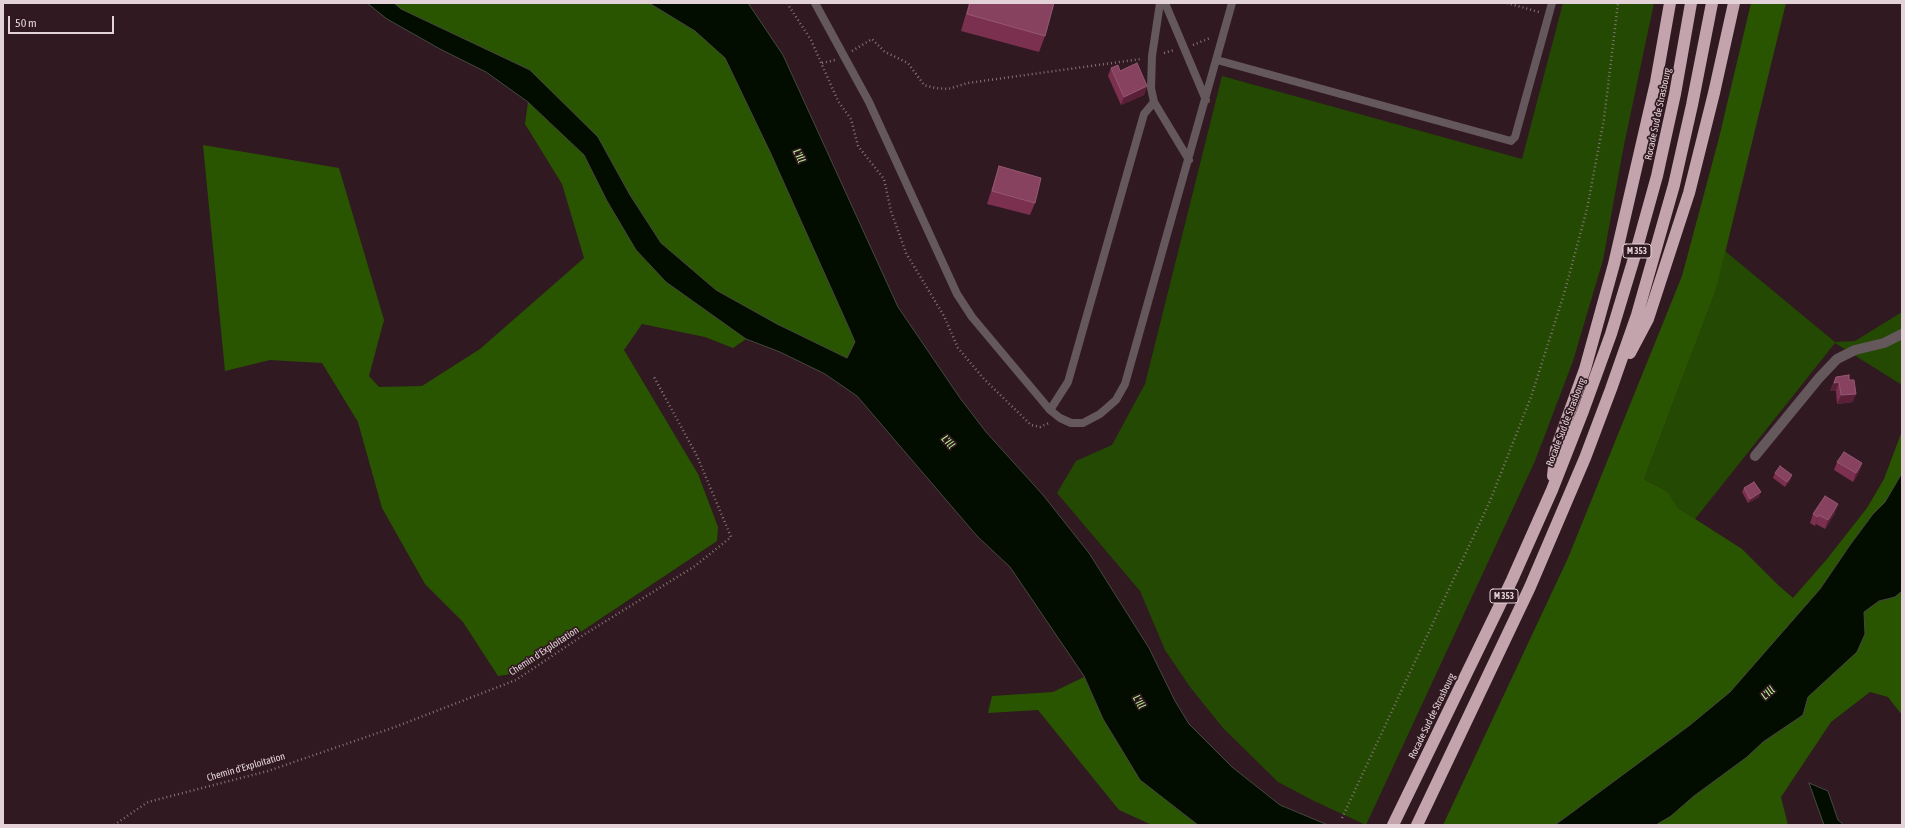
<!DOCTYPE html>
<html>
<head>
<meta charset="utf-8">
<style>
  body { margin:0 }
  #map { position:relative; width:1905px; height:828px; overflow:hidden; background:#301921; font-family:"Asap Condensed",sans-serif }
  canvas { display:block }
  .frame { position:absolute; inset:0; border:4px solid #e3d3d8; pointer-events:none }
  .scale { position:absolute; left:8px; top:16px; width:106px; height:18px; box-sizing:border-box; border:2px solid #e3d3d8; border-top:0; padding-left:5px; font-size:12px; line-height:14px; white-space:nowrap; color:#e3d3d8; -webkit-text-stroke:3px #301921; paint-order:stroke }
</style>
</head>
<body>
<div id="map">
<canvas width="1905" height="828"></canvas>
<div class="frame"></div>
<div class="scale">50 m</div>
</div>
<script>
const ctx = document.querySelector('canvas').getContext('2d');
ctx.lineJoin = 'round';
function fill(path, color) { ctx.fillStyle = color; ctx.fill(path, 'evenodd'); }
const poly = rows => new Path2D(rows.map(r => 'M' + r).join(''));
function trace(path, color, width, dash) { ctx.strokeStyle = color; ctx.lineWidth = width; ctx.lineCap = dash ? 'butt' : 'round'; ctx.setLineDash(dash || []); ctx.stroke(path); }
function drawText(font, color, halo, rows, align = 'center') {
  ctx.font = font + ' "Asap Condensed",sans-serif'; ctx.lineWidth = 3.5; ctx.setLineDash([]); ctx.textBaseline = 'middle'; ctx.strokeStyle = halo; ctx.fillStyle = color; for (const [text, x, y, turn = 0] of rows) {
    ctx.save(); ctx.translate(x, y); ctx.rotate((+turn || 0) * Math.PI / 180); ctx.textAlign = isNaN(turn) ? turn : align; if (halo) ctx.strokeText(text, 0, 0); ctx.fillText(text, 0, 0); ctx.restore();
  }
}
fill(poly([
  [1563,3,1654,3,1624,145,1603,260,1573,361,1535,461,1366,825,1314,801,1278,782,1223,728,1190,687,1165,650,1140,591,1057,493,1076,461,1112,445,1145,384,1222,76,1522,159],
  [1725,251,1835,342,1855,341,1902,312,1902,385,1835,343,1695,519,1678,508,1668,492,1644,479,1716,290]
]), '#244903');
fill(poly([
  [394,3,649,3,695,31,725,58,771,154,855,342,847,358,777,324,716,290,661,243,630,195,530,70,401,9],
  [1751,3,1786,3,1716,290,1644,479,1668,492,1678,508,1742,549,1778,585,1793,598,1827,559,1867,508,1884,479,1902,431,1902,473,1885,502,1873,514,1850,545,1820,589,1730,692,1690,725,1555,825,1443,825,1568,558,1682,276,1719,138],
  [528,102,584,155,607,201,636,250,666,282,746,339,733,348,705,337,642,324,624,350,698,474,718,527,717,541,519,673,498,676,463,622,425,584,382,508,358,422,322,363,270,360,225,371,203,145,339,168,384,320,369,376,379,387,422,386,480,349,584,258,562,184,525,124],
  [1902,591,1902,715,1888,697,1870,692,1831,722,1781,797,1788,825,1656,825,1671,816,1694,796,1747,757,1763,742,1803,715,1808,697,1857,652,1865,634,1864,612,1879,601,1895,597],
  [1084,677,1103,719,1174,807,1198,825,1152,825,1119,810,1038,710,988,713,992,696,1053,692]
]), '#2a5500');
const water = poly([
  [367,3,394,3,401,9,530,70,598,137,630,195,661,243,716,290,777,324,847,358,855,342,849,328,771,154,725,58,695,31,649,3,748,3,783,55,898,307,960,398,986,432,1043,495,1089,553,1149,648,1175,701,1189,724,1232,767,1280,805,1328,825,1198,825,1140,780,1103,719,1084,676,1010,567,977,536,857,396,825,374,780,352,746,339,666,282,636,250,607,201,584,155,528,102,486,72,440,49,387,19,367,3],
  [1902,473,1902,591,1895,597,1879,601,1864,612,1865,634,1857,652,1808,697,1803,715,1763,742,1747,757,1694,796,1671,816,1656,825,1555,825,1690,725,1730,692,1820,589,1850,545,1873,514,1885,502,1902,473],
  [1809,783,1828,791,1838,820,1844,825,1824,825,1809,783]
]);
fill(water, '#020d00');
trace(water, '#464841', 1);
trace(poly([
  [787,3,811,40,838,101,851,119,858,146,884,179,891,211,906,253,944,316,958,348,984,379,1031,425,1040,427,1049,423],
  [1507,3,1539,12],
  [1193,45,1210,38],
  [852,51,872,39,885,52,908,63,924,85,935,88,948,89,968,83,1141,59],
  [1164,53,1174,50],
  [822,63,835,60],
  [1342,818,1490,501,1531,397,1564,294,1587,209,1604,119,1618,3],
  [114,825,148,802,268,771,395,727,516,680,585,634,695,566,731,537,697,456,654,377]
]), '#867379', 2.5, [1, 3]);
trace(poly([
  [815,3,869,102,957,294,972,317,1050,410,1060,418,1071,423,1083,423,1100,414,1116,400,1125,384,1232,3],
  [1160,3,1152,56,1151,88,1154,102,1189,160],
  [1165,3,1206,100],
  [1217,60,1511,141,1515,137,1552,3],
  [1050,410,1068,382,1144,114,1154,102]
]), '#64585c', 8);
trace(poly([
  [1755,456,1819,378,1837,359,1855,350,1884,343,1902,334]
]), '#64585c', 10);
trace(poly([
  [1630,353,1648,319,1689,193,1714,93,1734,3],
  [1553,476,1556,449,1585,369,1614,264,1656,82,1670,3],
  [1393,825,1512,580,1552,490,1583,411,1611,334,1635,255,1657,176,1675,94,1691,3],
  [1417,825,1530,587,1585,458,1611,389,1637,315,1674,185,1692,105,1712,3]
]), '#c3a4ad', 12);
fill(poly([
  [969,3,1054,3,1045,36,1039,52,961,31],
  [1111,68,1120,71,1147,86,1144,95,1121,105,1108,76],
  [999,166,1035,203,1030,215,987,204,995,179],
  [1836,377,1849,380,1853,402,1837,404,1836,391,1830,391],
  [1837,462,1862,463,1859,472,1853,482,1834,470],
  [1775,473,1791,479,1785,487,1773,478],
  [1744,488,1759,497,1748,503,1742,492],
  [1835,513,1825,529,1816,524,1815,526,1810,523,1813,514]
]), '#7c3050');
fill(poly([
  [1147,86,1144,95,1121,105,1124,97],
  [1839,382,1836,391,1830,391,1834,383],
  [1856,394,1853,402,1837,404,1841,395],
  [1862,463,1859,472,1853,482,1856,473],
  [1792,475,1791,479,1785,487,1787,482],
  [1761,492,1759,497,1748,503,1750,499],
  [1838,504,1835,513,1825,529,1828,520],
  [1819,515,1816,524,1815,526,1818,517]
]), '#592037');
const building = poly([
  [970,3,1054,3,1045,36,967,14,970,3],
  [1137,63,1147,86,1124,97,1111,68,1118,65,1120,71,1137,63],
  [999,166,1041,178,1035,203,992,191,999,166],
  [1849,375,1849,380,1854,380,1856,394,1841,395,1839,382,1834,383,1836,377,1849,375],
  [1844,452,1862,463,1856,473,1837,462,1844,452],
  [1780,466,1792,475,1787,482,1775,473,1780,466],
  [1754,482,1761,492,1750,499,1744,488,1754,482],
  [1825,496,1838,504,1828,520,1819,515,1818,517,1813,514,1825,496]
]);
fill(building, '#87425f');
trace(building, '#955872', 1);
for (const [x, y, w] of [
  [1637,251,28],
  [1504,596,28]
]) { const box = new Path2D(); box.roundRect(x - w / 2, y - 7, w, 14, 3); ctx.fillStyle = '#301921'; ctx.fill(box); trace(box, '#e3d3d8', 1); }
drawText('bold 9px', '#e3d3d8', null, [
  ["M 353",1637,251],
  ["M 353",1504,596]
]);
drawText('10px', '#e3d3d8', '#301921', [
  ["Rocade Sud de Strasbourg",1658,114,-78],
  ["Rocade Sud de Strasbourg",1566,422,-69],
  ["Chemin d'Exploitation",544,651,-33],
  ["Rocade Sud de Strasbourg",1432,716,-64],
  ["Chemin d'Exploitation",246,767,-16]
]);
drawText('italic 11px', '#b9f993', '#301921', [
  ["L'Ill",799,156,65],
  ["L'Ill",948,442,49],
  ["L'Ill",1768,693,-41],
  ["L'Ill",1139,702,60]
]);
</script>
</body>
</html>
